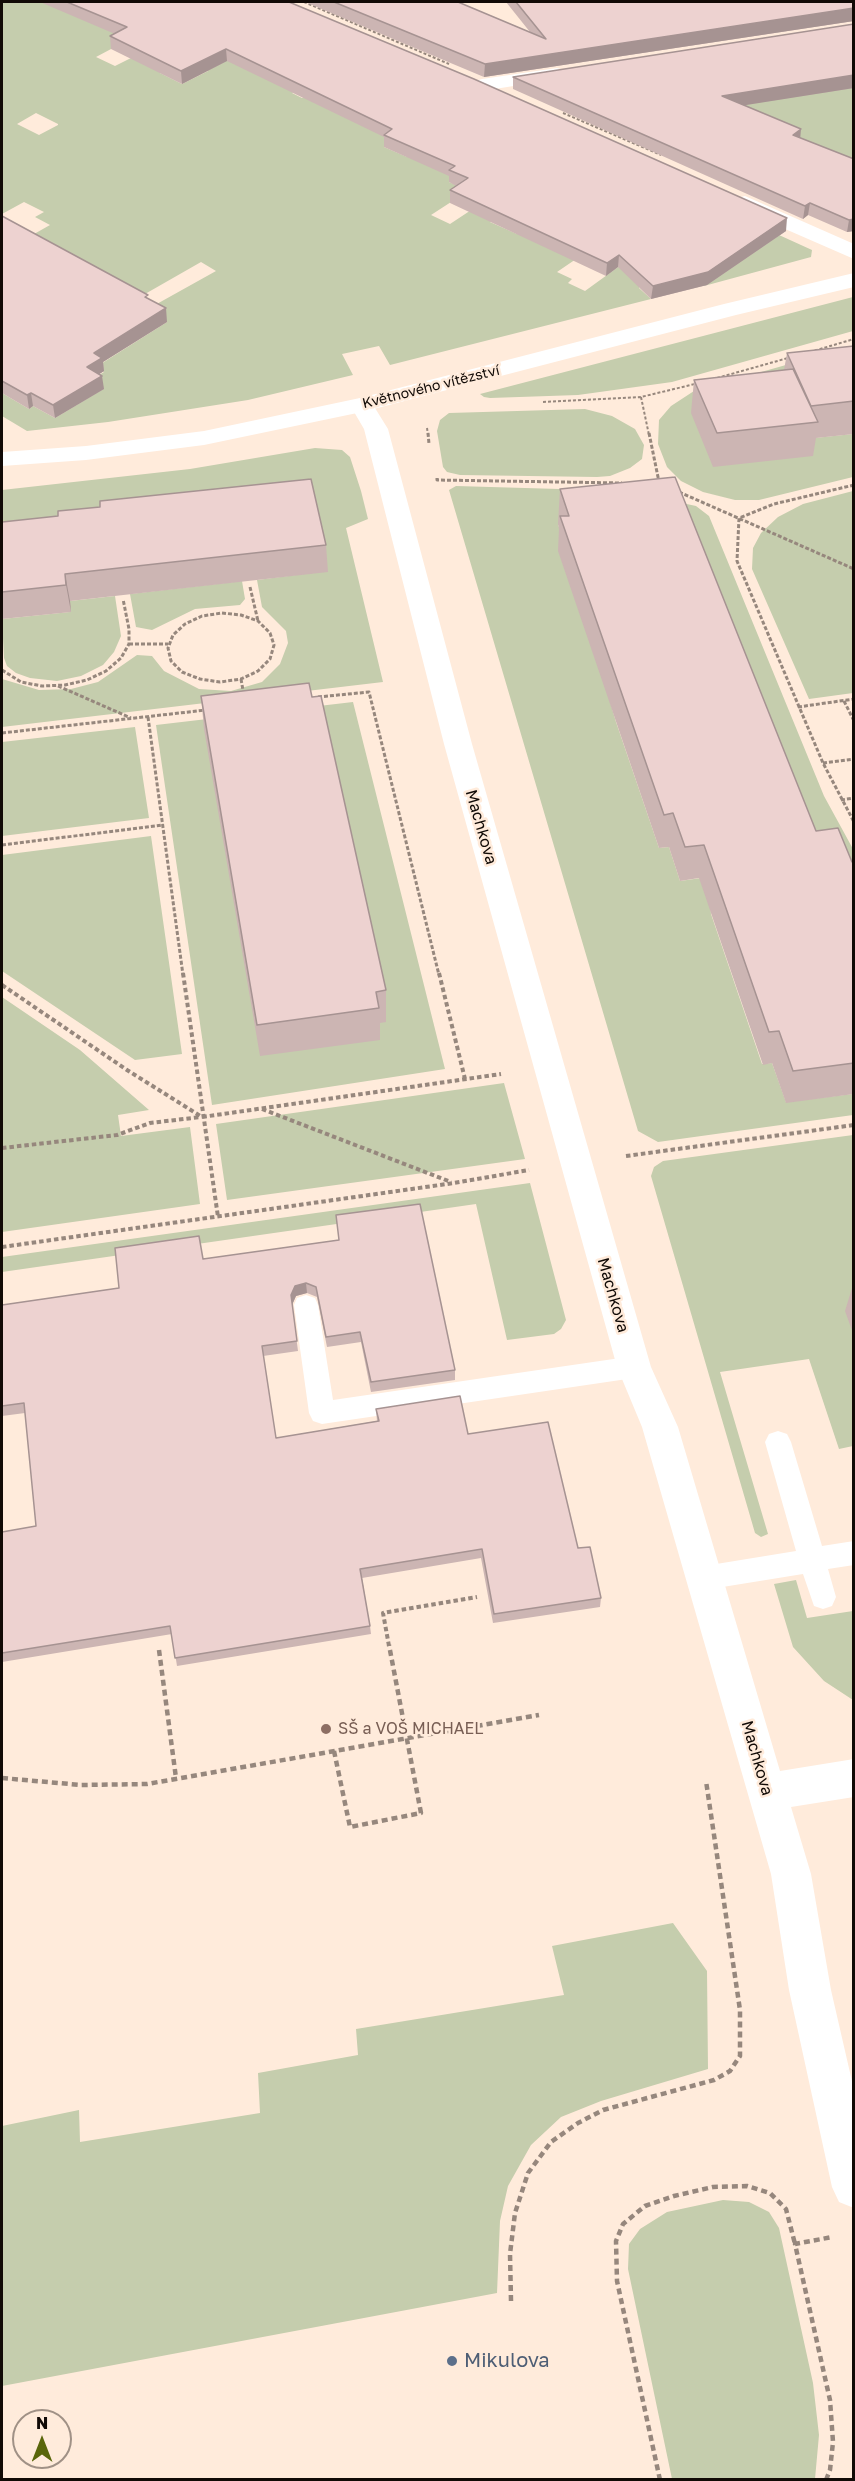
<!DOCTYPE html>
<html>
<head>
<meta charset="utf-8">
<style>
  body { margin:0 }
  #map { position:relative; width:855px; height:2481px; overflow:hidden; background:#ffebdb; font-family:"Golos Text",sans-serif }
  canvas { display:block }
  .frame { position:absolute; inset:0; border:3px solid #110a06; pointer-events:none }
  .north { position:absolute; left:12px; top:2409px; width:60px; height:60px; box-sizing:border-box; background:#ffebdb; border:2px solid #a09186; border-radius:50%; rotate:0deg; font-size:16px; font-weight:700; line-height:24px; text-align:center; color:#110a06 }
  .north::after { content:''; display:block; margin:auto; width:21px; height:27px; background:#59650a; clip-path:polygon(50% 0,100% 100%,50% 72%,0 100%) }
</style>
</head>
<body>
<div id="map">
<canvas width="855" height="2481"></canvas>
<div class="frame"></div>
<div class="north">N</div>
</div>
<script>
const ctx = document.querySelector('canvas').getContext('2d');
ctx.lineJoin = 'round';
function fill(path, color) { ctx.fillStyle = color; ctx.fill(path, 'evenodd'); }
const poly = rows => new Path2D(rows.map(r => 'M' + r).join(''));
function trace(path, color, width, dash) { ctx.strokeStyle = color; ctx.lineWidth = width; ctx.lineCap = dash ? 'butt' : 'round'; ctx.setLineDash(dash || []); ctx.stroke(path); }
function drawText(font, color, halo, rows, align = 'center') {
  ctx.font = font + ' "Golos Text",sans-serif'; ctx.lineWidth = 5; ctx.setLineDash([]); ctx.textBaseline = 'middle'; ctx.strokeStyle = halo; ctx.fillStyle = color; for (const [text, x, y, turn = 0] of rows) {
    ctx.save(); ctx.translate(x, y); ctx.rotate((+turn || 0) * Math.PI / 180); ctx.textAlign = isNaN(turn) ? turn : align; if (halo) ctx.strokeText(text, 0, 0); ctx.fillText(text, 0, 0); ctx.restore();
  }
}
fill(poly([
  [2,2,81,2,69,8,94,20,124,5,118,2,169,2,178,6,172,9,184,15,169,23,160,23,96,57,115,66,135,56,157,67,222,32,233,36,274,14,320,34,298,46,293,44,280,51,311,64,315,62,331,69,321,77,299,67,278,78,298,89,292,93,302,98,341,78,369,89,402,70,449,90,426,104,434,108,429,111,444,118,438,122,442,124,416,139,404,134,384,147,407,157,437,139,485,160,501,149,512,154,546,133,579,148,557,161,551,158,533,169,546,175,551,172,626,205,623,208,638,214,658,202,652,198,668,187,709,204,668,232,654,226,647,230,623,220,588,243,582,241,567,251,579,257,557,272,572,279,568,283,585,291,647,246,677,260,698,246,692,243,702,236,743,254,757,245,762,247,779,235,812,250,811,257,704,286,692,275,673,268,640,277,639,288,651,299,390,365,379,346,342,354,353,375,248,400,108,422,27,431,2,416,2,393,29,409,33,406,55,418,103,389,89,381,104,372,96,367,167,322,147,310,56,364,5,339,2,341,2,275,5,274,14,279,34,268,4,251,50,225,35,217,44,212,24,202,2,214],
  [185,60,208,71,182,84,160,73],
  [36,113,58,124,58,125,39,135,17,124],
  [473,169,509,185,450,224,431,215,468,191,449,182],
  [547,188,572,199,517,234,490,222,505,213,513,216,540,199,534,196],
  [201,262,216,271,146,310,131,302],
  [89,276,117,291,100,301,82,299,51,317,33,308],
  [853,39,853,190,531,92],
  [853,297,853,331,672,382,578,395,490,398,484,397,480,394],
  [853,346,853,379,805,439,853,434,853,477,759,500,735,500,703,492,681,481,667,467,658,444,659,420,671,406,694,391],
  [585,409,612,416,635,429,644,445,642,459,630,468,610,476,597,477,460,475,447,472,443,467,437,431,440,420,449,413],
  [315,448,342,450,350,457,361,491,368,519,346,528,383,682,2,727,2,679,39,690,71,689,98,682,137,655,152,656,164,671,199,689,231,691,262,682,280,664,288,643,286,631,262,607,257,580,327,571,2,549,2,490,190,469],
  [456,486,594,490,668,500,696,506,709,516,824,796,853,849,853,894,558,524,616,722,659,848,669,847,680,881,708,877,711,914,762,1064,772,1063,786,1102,853,1094,853,1115,658,1142,638,1131,449,490],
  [853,491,853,693,809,699,752,569,753,548,761,533,778,517,803,504],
  [242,581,245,599,240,605,195,609,152,630,136,627,130,594],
  [115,596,121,636,114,652,103,665,81,676,57,681,30,678,16,673,7,666,4,658,2,619,70,612,70,601],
  [353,702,445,1069,212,1105,156,725],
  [135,727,149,818,2,836,2,742],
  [151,836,182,1054,135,1060,2,971,2,855],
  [2,997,80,1050,149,1110,118,1115,121,1136,190,1127,200,1204,2,1232],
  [504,1083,525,1159,227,1200,216,1124],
  [853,1135,853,1446,839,1449,809,1359,720,1372,768,1534,761,1537,755,1533,651,1176,654,1167,663,1161],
  [530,1183,566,1320,561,1329,554,1334,507,1340,476,1204,2,1272,2,1257],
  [796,1580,807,1618,853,1611,853,1700,824,1681,793,1647,774,1584],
  [673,1923,707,1971,708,2069,601,2101,561,2117,531,2145,508,2186,500,2221,497,2293,2,2386,2,2126,79,2110,80,2142,260,2113,258,2073,358,2055,356,2029,564,1995,552,1946],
  [723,2200,749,2202,769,2212,779,2228,813,2383,819,2435,815,2479,672,2479,628,2269,629,2244,640,2229,667,2212]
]), '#c5cdad');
trace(poly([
  [304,2,449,64],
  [563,113,661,155],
  [810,352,854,339],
  [717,378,788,358],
  [641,397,649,435],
  [543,402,641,397,699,383],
  [427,428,428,435]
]), '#96877d', 2, [3, 2]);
trace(poly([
  [428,433,429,444],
  [649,433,659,482],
  [437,478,437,480,622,483],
  [854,485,774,504,739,518,737,561,823,763,854,822],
  [679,492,854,569],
  [250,587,258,621],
  [222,613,241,615,258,621,270,633,274,645,270,659,258,671,241,679,220,682,200,679,182,672,171,661,168,648,173,635,185,624,202,616,222,613],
  [129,644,168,644],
  [2,670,21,682,42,686,65,685,87,680,106,671,121,658,129,644,129,629,123,599],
  [241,679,244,696],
  [58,686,131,718],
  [318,697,369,692,439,975],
  [844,701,854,721],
  [798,707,854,699],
  [148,717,183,975],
  [2,733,206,710],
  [823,763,854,759],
  [841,800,854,798],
  [2,845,163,825]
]), '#96877d', 3, [4, 2]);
trace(poly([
  [183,973,218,1217],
  [439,973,465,1079],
  [2,985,127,1070,202,1117,501,1074],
  [262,1109,451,1182],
  [2,1148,117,1135,150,1123,201,1117],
  [626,1156,854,1125],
  [2,1247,454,1183,529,1170],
  [389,1646,383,1613,477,1597]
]), '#96877d', 4, [4.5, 3]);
trace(poly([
  [159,1650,176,1778],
  [334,1751,350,1827,421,1813,389,1645],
  [2,1778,81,1785,147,1784,539,1715],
  [511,2301,510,2254,515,2213,528,2173,551,2142,578,2123,603,2110,714,2080,730,2071,740,2056,740,2010,706,1781],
  [660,2480,617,2281,616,2241,623,2224,645,2206,674,2196,713,2187,747,2186,770,2193,786,2209,795,2244],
  [826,2480,830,2470,833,2442,830,2400,795,2244,832,2237]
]), '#96877d', 4.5, [6, 4]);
fill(poly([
  [306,1295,315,1298,318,1305,333,1400,634,1356,643,1359,647,1367,643,1375,634,1378,322,1424,313,1421,309,1413,294,1305,297,1298,306,1295],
  [778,1431,787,1434,791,1442,822,1546,854,1541,854,1565,828,1569,836,1597,832,1606,823,1609,814,1606,803,1574,704,1590,695,1587,691,1578,695,1569,704,1566,796,1551,765,1442,769,1434,778,1431]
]), '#fff');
fill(poly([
  [557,68,564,70,567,74,564,78,482,91,475,89,472,85,475,81,482,79,557,68],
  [745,196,854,244,854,259,737,208,734,203,737,198,745,196],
  [362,398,370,400,388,429,472,744,651,1367,678,1427,780,1771,854,1759,854,1797,791,1807,811,1874,831,1990,854,2090,854,2208,839,2202,832,2187,789,1990,771,1874,642,1427,617,1367,444,744,364,429,350,405,354,400,362,398]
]), '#fff');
fill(poly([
  [854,273,854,287,736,315,362,412,204,445,86,460,2,466,2,452,86,446,204,431,360,398,724,304,854,273]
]), '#fff');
fill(poly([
  [40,2,289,2,786,231,707,285,651,299,618,267,606,276,450,203,450,190,456,186,449,182,449,176,384,147,384,137,227,61,182,84,111,49,110,36,115,34],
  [305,2,458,2,530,32,506,2,854,2,854,21,484,77],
  [513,77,854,88,744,105,800,138,854,159,854,231,847,232,808,215,803,219,513,89],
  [2,216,148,299,167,322,103,362,104,371,99,374,104,389,55,418,33,406,29,409,2,393],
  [854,346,854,434,816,438,813,456,713,467,691,413,694,380,784,370,787,353],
  [560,489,816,831,852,862,854,862,854,1094,786,1103,772,1063,763,1065,699,878,680,881,669,847,659,848,558,551,559,529,558,524],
  [2,522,326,545,328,572,70,601,71,612,2,619],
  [201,696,386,990,386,1022,380,1023,380,1040,260,1056,204,729],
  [336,1215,455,1370,455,1380,371,1392,361,1342,327,1347,317,1297,307,1293,296,1296,292,1305,298,1351,263,1356,276,1438,377,1421,376,1409,468,1434,578,1548,601,1598,600,1607,493,1623,481,1558,362,1578,370,1626,371,1634,177,1666,172,1634,2,1662,2,1532,36,1526,25,1413,2,1416,2,1305,119,1288,203,1259,339,1240],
  [852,1288,854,1288,854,1336,845,1311]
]), '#ccb5b3');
fill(poly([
  [854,8,854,21,484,77,485,64],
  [226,49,227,61,182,84,181,71],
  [854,75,854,88,721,109,722,96],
  [801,129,800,141,793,135],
  [810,203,808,215,803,219,805,206],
  [787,218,786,231,707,285,651,299,653,286],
  [854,219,854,231,847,232,849,220],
  [619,255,618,267,606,276,607,263],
  [166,308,167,322,103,362,104,371,89,381,87,367,94,353],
  [102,376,104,389,55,418,53,405],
  [31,393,33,406,29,409,27,395],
  [65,574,70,601,71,612,66,585],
  [306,1283,307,1293,296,1296,292,1305,291,1295,295,1286]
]), '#a69392');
const building = poly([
  [67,2,289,2,474,79,787,218,708,272,653,286,619,255,607,263,450,190,468,178,449,170,455,166,384,135,392,129,226,49,181,71,110,36,127,27,67,2],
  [334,2,458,2,546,39,516,2,854,2,854,8,485,64,334,2],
  [854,24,854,75,722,96,801,129,793,135,854,159,854,219,849,220,810,203,805,206,513,77,854,24],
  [2,216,148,295,145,297,166,308,94,353,102,358,87,367,102,376,53,405,31,393,27,395,2,381,2,216],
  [854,346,854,401,811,406,787,353,854,346],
  [793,369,818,422,717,433,694,380,793,369],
  [675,477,816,831,838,828,852,862,854,862,854,1063,793,1071,779,1031,769,1032,704,845,685,847,673,813,664,815,560,516,569,516,560,489,675,477],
  [311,479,326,545,65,574,66,585,2,592,2,522,58,516,58,511,100,507,100,501,311,479],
  [309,683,312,697,321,696,386,990,376,992,379,1008,257,1025,201,696,309,683],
  [420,1204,455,1370,371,1382,360,1332,326,1337,316,1287,306,1283,295,1286,291,1295,297,1341,262,1346,276,1438,379,1421,376,1409,460,1396,468,1434,548,1422,578,1548,590,1547,601,1598,494,1614,482,1549,360,1569,370,1626,175,1658,170,1626,2,1653,2,1532,36,1526,24,1403,2,1406,2,1305,119,1288,115,1248,199,1236,203,1259,339,1240,336,1215,420,1204]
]);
fill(building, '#edd2d0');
trace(building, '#a69392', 1.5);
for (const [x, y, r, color] of [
  [326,1729,6,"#8d6e63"],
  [452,2361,6,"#5c6f8a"]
]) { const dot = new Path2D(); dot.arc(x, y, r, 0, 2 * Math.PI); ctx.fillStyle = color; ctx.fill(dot); trace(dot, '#ffebdb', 2); }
drawText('14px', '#110a06', '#ffebdb', [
  ["Květnového vítězství",431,387,-14]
]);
drawText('16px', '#110a06', '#ffebdb', [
  ["Machkova",481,827,74],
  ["Machkova",613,1295,74],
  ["Machkova",757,1758,74]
]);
drawText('16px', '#785e54', '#ffebdb', [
  ["SŠ a VOŠ MICHAEL",338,1729]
], 'left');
drawText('20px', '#4e5e75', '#ffebdb', [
  ["Mikulova",464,2361]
], 'left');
</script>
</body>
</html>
